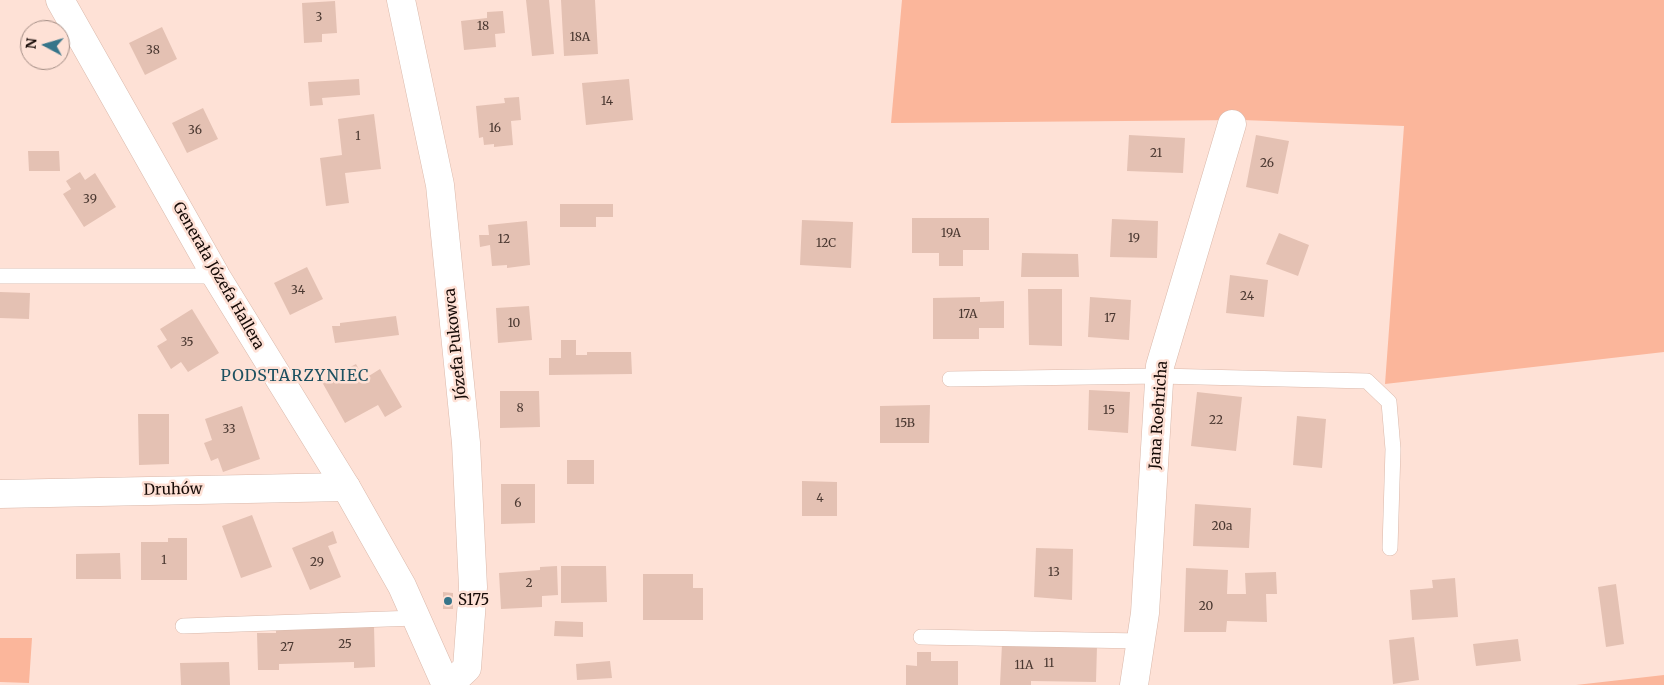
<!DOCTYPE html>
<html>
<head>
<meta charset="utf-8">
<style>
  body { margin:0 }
  #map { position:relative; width:1664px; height:685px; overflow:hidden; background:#fee1d6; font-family:Merriweather,serif }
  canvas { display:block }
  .north { position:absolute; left:20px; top:20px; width:50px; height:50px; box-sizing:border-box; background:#fee1d6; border:1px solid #a18b83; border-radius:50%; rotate:276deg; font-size:14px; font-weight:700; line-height:20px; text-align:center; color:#160a06 }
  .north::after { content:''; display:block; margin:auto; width:18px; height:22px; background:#36758a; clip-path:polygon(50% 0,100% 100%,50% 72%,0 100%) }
</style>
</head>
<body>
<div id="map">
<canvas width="1664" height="685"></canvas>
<div class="north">N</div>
</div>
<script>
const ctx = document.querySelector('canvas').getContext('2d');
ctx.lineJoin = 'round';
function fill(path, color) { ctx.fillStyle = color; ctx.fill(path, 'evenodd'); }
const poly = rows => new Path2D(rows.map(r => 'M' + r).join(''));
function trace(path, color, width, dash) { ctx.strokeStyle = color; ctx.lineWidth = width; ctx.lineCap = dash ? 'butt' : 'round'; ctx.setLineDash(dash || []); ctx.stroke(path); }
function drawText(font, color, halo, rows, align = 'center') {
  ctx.font = font + ' Merriweather,serif'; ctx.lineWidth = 5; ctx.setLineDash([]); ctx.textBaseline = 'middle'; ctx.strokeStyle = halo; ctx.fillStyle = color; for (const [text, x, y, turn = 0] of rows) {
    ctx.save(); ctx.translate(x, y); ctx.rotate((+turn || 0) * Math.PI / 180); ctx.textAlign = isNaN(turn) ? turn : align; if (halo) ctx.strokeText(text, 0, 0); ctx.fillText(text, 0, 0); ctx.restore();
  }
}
fill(poly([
  [902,0,1664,0,1664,352,1385,384,1404,126,1242,120,891,123],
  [0,638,32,638,29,683,0,682],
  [1664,675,1664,685,1576,685]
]), '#fbb69b');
fill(poly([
  [526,0,549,0,554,54,532,56],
  [561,0,595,0,598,54,564,56],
  [335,1,337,33,322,34,322,42,304,43,302,3],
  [503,11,505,33,495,34,496,47,464,50,461,21,487,18,487,12],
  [162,27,177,59,145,75,129,43],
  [359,79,360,95,322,98,323,105,310,106,308,82],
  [629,79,633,120,586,125,582,83],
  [519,97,521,120,511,121,513,145,494,147,494,144,484,145,483,137,479,138,476,106,505,103,504,98],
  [203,108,218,139,187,153,172,123],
  [374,114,381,169,345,173,349,203,326,206,320,158,342,155,338,119],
  [1129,135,1185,138,1183,173,1127,171],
  [1256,135,1289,141,1278,194,1246,187],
  [28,151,59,151,60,171,29,171],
  [80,172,85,180,95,173,116,207,84,227,63,194,71,189,66,181],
  [560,204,613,204,613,217,596,217,596,227,560,227],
  [912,218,989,218,989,250,963,250,963,266,939,266,939,253,912,253],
  [1112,219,1158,221,1157,258,1110,257],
  [802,220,853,222,851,268,800,265],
  [527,221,530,265,507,268,507,265,492,266,490,245,480,247,479,235,489,235,488,225],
  [1279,233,1309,245,1298,276,1266,264],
  [1022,253,1078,254,1079,277,1021,277],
  [307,267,323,299,290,315,274,283],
  [1230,275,1268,280,1264,317,1226,313],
  [1028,289,1062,289,1062,346,1029,345],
  [0,292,30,293,29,319,0,318],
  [980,297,980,302,1004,301,1004,328,979,328,979,339,933,339,933,298],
  [1090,297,1131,300,1129,340,1088,337],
  [529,306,532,340,498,343,496,308],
  [192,309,219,353,188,372,181,362,171,369,157,346,167,340,160,329],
  [396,316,399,335,335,343,332,326,340,326,340,323],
  [561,340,576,340,576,355,587,355,587,352,631,352,632,374,549,375,549,358,561,358],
  [356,364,364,379,380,369,402,407,385,417,378,405,345,423,322,382],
  [1089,390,1130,392,1128,433,1088,430],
  [500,391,539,391,540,427,500,428],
  [1197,392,1242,397,1236,451,1191,446],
  [930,405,929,443,880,443,880,406],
  [242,406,260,459,223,472,218,458,211,461,204,443,212,440,205,419],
  [138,414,169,414,169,464,139,465],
  [1297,416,1326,419,1322,468,1293,465],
  [567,460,594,460,594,484,567,484],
  [802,481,837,482,837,516,802,516],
  [501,484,535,484,535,523,501,524],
  [1195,504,1251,508,1249,548,1193,546],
  [252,515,272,567,241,578,222,526],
  [333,531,337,543,328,546,341,577,310,590,292,548],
  [168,538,187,538,187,580,141,580,141,542,168,542],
  [1036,548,1073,549,1072,600,1034,597],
  [120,553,121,579,76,579,76,554],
  [557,566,558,595,542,596,542,607,501,609,499,573,540,570,540,567],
  [561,566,606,566,607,602,561,603],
  [1186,568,1228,570,1227,594,1246,594,1245,573,1276,572,1277,594,1266,594,1267,622,1227,621,1226,632,1184,632],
  [643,574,693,574,693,588,703,588,703,620,643,620],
  [1455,578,1458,617,1412,620,1410,590,1433,588,1432,580],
  [1616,584,1624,644,1606,647,1598,587],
  [443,592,453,593,453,609,443,609],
  [555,621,583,622,583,637,554,636],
  [374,626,375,667,354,668,354,662,279,664,279,670,258,670,257,633,276,633,276,628],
  [1414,637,1419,680,1393,684,1389,640],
  [1518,639,1521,661,1476,666,1473,644],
  [1002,644,1097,646,1096,682,1031,681,1031,685,1000,685],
  [917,652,931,652,931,661,958,661,958,685,906,685,906,665,917,666],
  [610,661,612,678,577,680,576,664],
  [229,662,230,685,181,685,180,663]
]), '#e4c1b3');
const service = poly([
  [0,276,216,276],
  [950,379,1159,376,1367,381,1389,402,1393,449,1390,548],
  [183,626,416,618],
  [921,637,1140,641]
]);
const minor = poly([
  [401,0,440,185,466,443,473,587,467,668,449,685],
  [0,494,346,487],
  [1134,685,1145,613,1160,366,1232,124]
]);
const tertiary = poly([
  [60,0,216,276,346,487,402,586,446,685]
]);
trace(service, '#dab8aa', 16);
trace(minor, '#dab8aa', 29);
trace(tertiary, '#dab8aa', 29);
trace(service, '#fff', 15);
trace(minor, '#fff', 28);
trace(tertiary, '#fff', 28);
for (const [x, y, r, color] of [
  [448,601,5,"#36758a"]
]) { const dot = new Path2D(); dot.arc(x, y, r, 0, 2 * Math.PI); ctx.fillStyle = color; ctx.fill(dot); trace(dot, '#fee1d6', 2); }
drawText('12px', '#4a3831', null, [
  ["3",319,18],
  ["18",483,27],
  ["18A",580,38],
  ["38",153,51],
  ["14",607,102],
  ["16",495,129],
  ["36",195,131],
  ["1",358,137],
  ["21",1156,154],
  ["26",1267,164],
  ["39",90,200],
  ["19A",951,234],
  ["19",1134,239],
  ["12",504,240],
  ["12C",826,244],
  ["34",298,291],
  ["24",1247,297],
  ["17A",968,315],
  ["17",1110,319],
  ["10",514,324],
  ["35",187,343],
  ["8",520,409],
  ["15",1109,411],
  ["22",1216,421],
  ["15B",905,424],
  ["33",229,430],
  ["4",820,499],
  ["6",518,504],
  ["20a",1222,527],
  ["1",164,561],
  ["29",317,563],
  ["13",1054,573],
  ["2",529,584],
  ["20",1206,607],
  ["25",345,645],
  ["27",287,648],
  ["11",1049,664],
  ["11A",1024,666]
]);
drawText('15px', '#160a06', '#fee1d6', [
  ["Generała Józefa Hallera",218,276,60],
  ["Józefa Pukowca",456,344,-96],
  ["Jana Roehricha",1159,415,-86],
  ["Druhów",173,490,-1]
]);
drawText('15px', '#160a06', '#fee1d6', [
  ["S175",458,601]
], 'left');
ctx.letterSpacing = '1px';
drawText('16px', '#1c5060', '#fee1d6', [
  ["PODSTARZYNIEC",295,376]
]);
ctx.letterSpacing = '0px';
</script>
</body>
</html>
